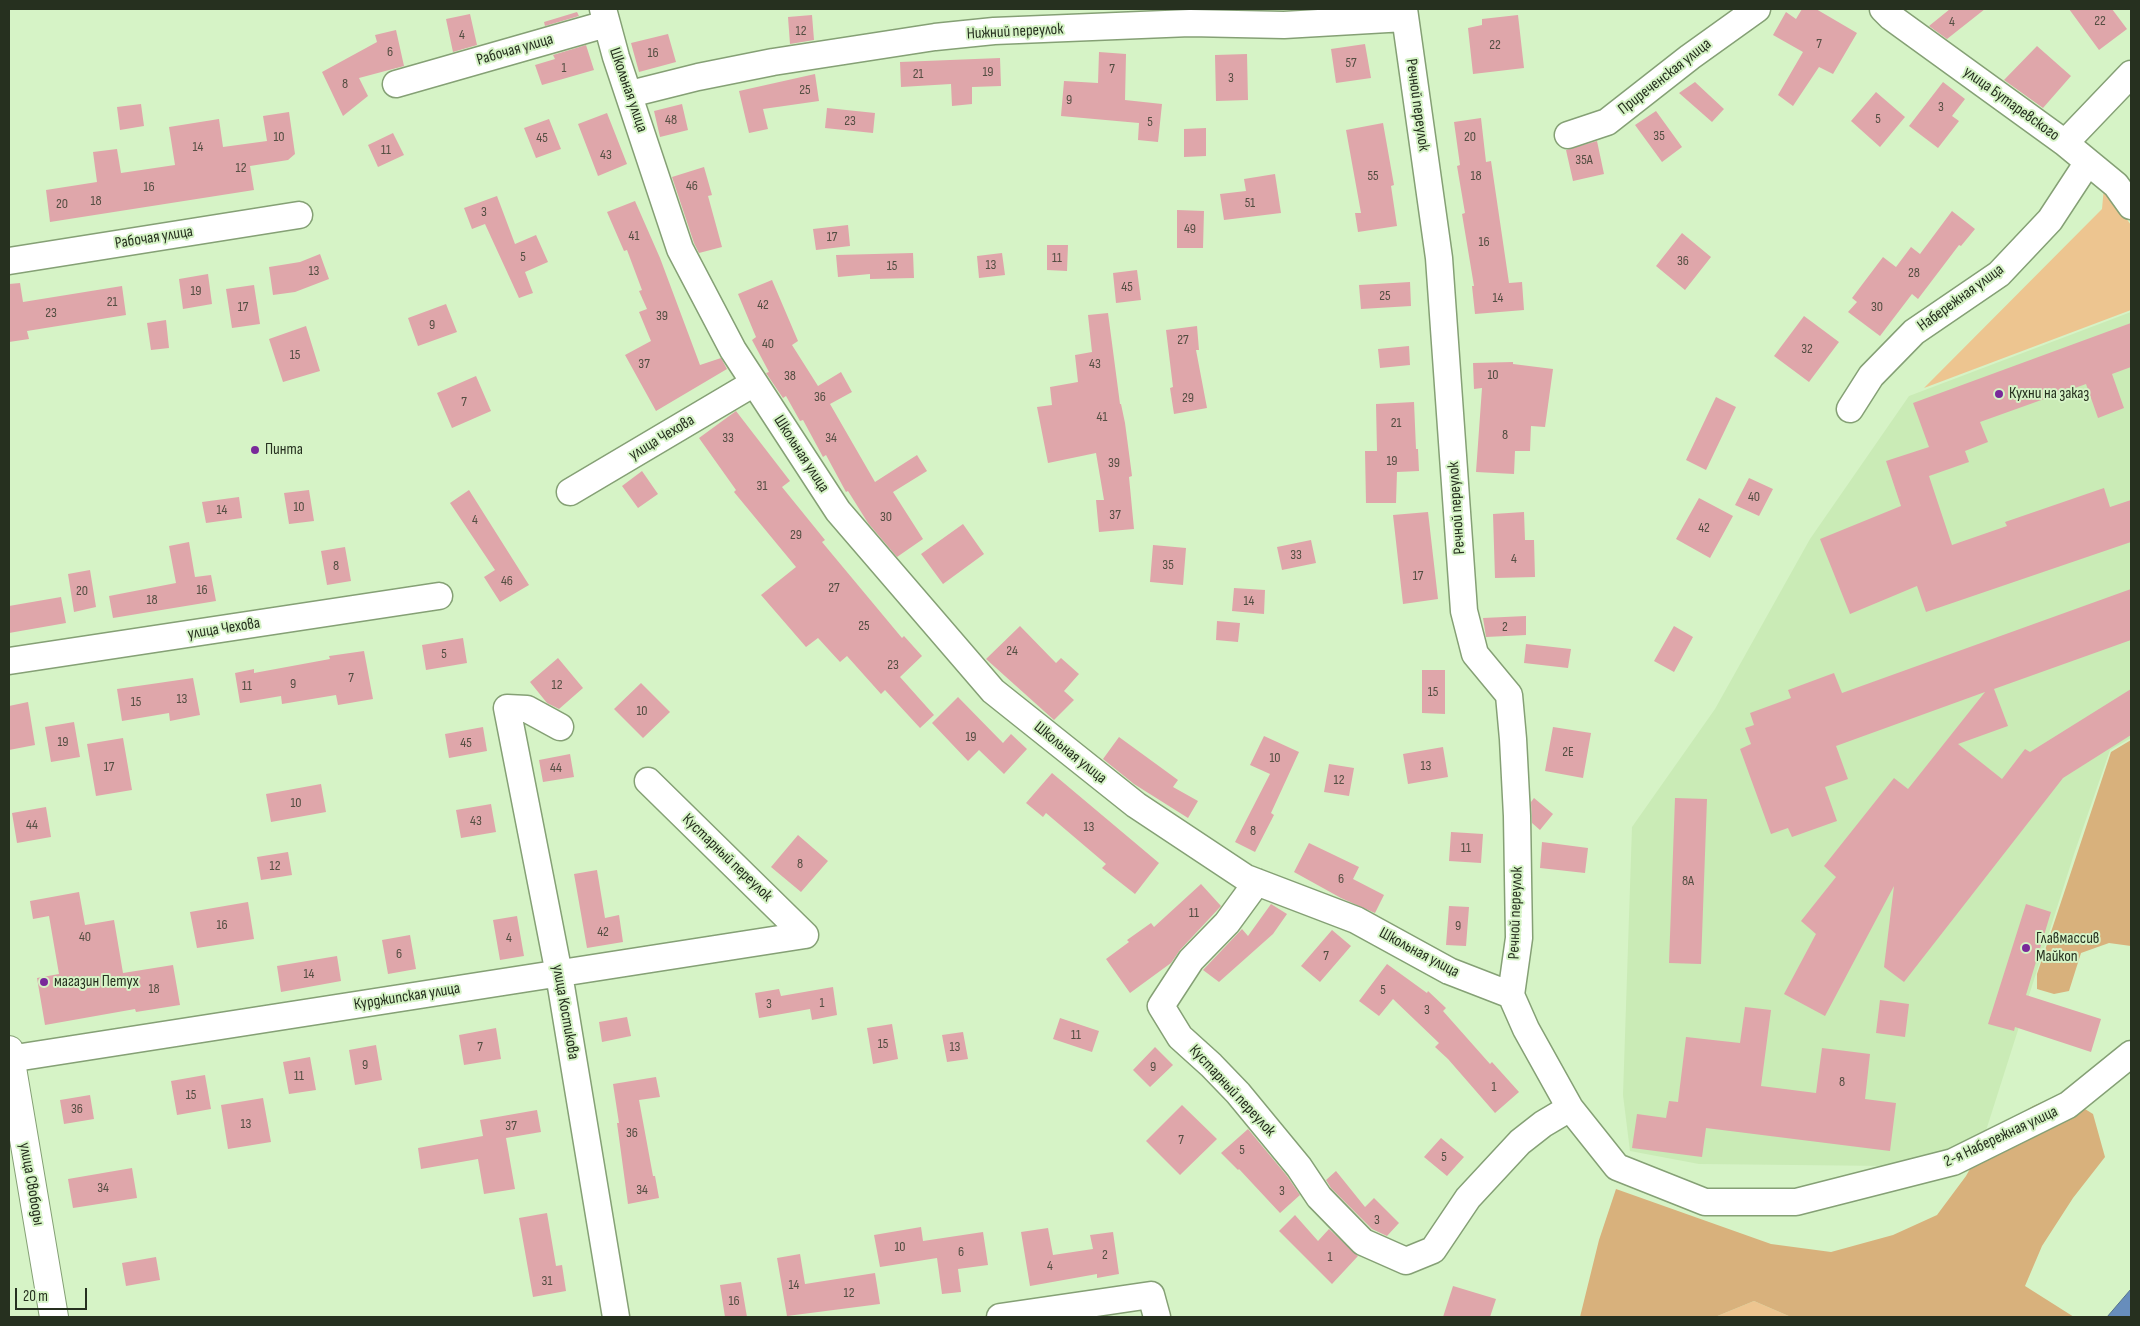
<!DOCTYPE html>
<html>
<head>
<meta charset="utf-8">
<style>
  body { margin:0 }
  #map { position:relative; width:2140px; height:1326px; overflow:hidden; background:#d6f3c6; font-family:"Sofia Sans Condensed",sans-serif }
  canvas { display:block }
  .frame { position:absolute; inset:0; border:10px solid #26301f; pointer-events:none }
  .scale { position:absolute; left:15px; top:1288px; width:72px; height:22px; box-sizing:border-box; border:2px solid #26301f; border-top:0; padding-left:6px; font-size:15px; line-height:18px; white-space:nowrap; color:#26301f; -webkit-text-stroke:4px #d6f3c6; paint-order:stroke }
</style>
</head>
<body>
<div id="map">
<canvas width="2140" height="1326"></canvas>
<div class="frame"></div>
<div class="scale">20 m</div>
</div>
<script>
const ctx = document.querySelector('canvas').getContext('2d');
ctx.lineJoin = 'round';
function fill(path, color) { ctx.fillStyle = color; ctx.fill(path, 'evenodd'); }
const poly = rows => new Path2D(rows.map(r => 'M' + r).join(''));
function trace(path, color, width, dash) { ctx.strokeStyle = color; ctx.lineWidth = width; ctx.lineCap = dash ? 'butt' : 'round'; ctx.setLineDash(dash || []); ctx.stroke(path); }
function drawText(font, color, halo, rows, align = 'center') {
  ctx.font = font + ' "Sofia Sans Condensed",sans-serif'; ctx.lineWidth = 4; ctx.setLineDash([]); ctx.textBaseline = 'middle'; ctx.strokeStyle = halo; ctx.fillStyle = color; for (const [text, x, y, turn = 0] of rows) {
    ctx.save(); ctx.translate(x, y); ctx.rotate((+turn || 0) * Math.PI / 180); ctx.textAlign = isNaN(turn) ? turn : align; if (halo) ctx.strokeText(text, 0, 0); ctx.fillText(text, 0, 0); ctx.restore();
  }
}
fill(poly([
  [2131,312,2131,738,2110,750,2074,854,1983,1140,1889,1166,1699,1164,1630,1151,1623,1095,1632,827,1715,709,1810,539,1909,396]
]), '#caebb6');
fill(poly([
  [2104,187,2131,225,2131,310,1924,388,2102,209],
  [1754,1301,1791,1317,1715,1317]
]), '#edc590');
fill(poly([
  [2131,740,2131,946,2109,943,2081,953,2069,991,2054,994,2037,989,2037,974,2111,752],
  [2061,1094,2093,1114,2105,1157,2073,1198,2042,1246,2025,1286,2074,1317,1791,1317,1754,1301,1715,1317,1590,1317,1583,1316,1580,1317,1599,1240,1616,1189,1771,1244,1831,1252,1893,1235,1937,1215,1966,1176,1990,1133,2033,1106]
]), '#d8b17c');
const water = poly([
  [2131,1289,2131,1317,2107,1317,2131,1289]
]);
fill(water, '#678dbc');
trace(water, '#54718d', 1);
fill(poly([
  [1802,9,1816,9,1857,33,1833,74,1819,67,1793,106,1778,95,1803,52,1773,35,1786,12,1796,19],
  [1950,9,1985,9,1947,39,1929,26],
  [2069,9,2112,9,2127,29,2099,50],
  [577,12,579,16,545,26,544,22],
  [470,14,477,45,453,52,446,19],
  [812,15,814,40,790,44,788,17],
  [1518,15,1524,68,1473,74,1468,28,1482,25,1482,19],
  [396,30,404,66,359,78,368,96,343,116,322,72,377,42,375,35],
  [668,34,676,62,639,72,631,43],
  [1365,44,1371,78,1336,83,1331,49],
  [586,45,594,70,542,85,535,65,555,59,553,55],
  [2037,46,2071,76,2043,108,2004,80],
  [1099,52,1126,54,1125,100,1162,104,1158,142,1138,140,1139,123,1061,116,1064,81,1098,83],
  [1247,54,1248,100,1216,101,1215,55],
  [1000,58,1001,86,972,87,972,104,952,106,951,84,901,87,900,62],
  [815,74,819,101,763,109,768,129,749,133,739,91],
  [1695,82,1724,109,1712,122,1679,93],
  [1943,82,1965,99,1952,116,1959,121,1938,148,1909,126],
  [1876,92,1905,117,1880,147,1851,121],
  [141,104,144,126,120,130,117,107],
  [682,104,688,130,660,137,654,111],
  [827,108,875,113,873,133,825,128],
  [1656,111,1682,147,1662,162,1635,125],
  [289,112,295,154,288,160,250,166,254,190,50,222,46,190,97,182,93,152,117,149,121,173,175,165,169,127,219,119,223,147,267,141,263,116],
  [607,113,627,164,598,176,578,124],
  [1481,118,1486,162,1491,161,1509,283,1522,282,1524,310,1475,314,1472,286,1474,286,1462,214,1465,213,1457,166,1460,165,1454,122],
  [549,119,561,149,536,158,524,128],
  [1383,123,1394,185,1391,186,1397,226,1358,232,1355,213,1361,213,1346,130],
  [1206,128,1206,156,1184,157,1184,129],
  [393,133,404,155,378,167,368,145],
  [1597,141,1604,174,1573,181,1566,150],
  [704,167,712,195,708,196,722,247,699,253,694,243,672,177],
  [1275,174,1281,213,1224,220,1220,194,1246,191,1244,179],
  [497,196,515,244,536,235,548,262,525,272,533,293,519,298,485,224,472,229,464,208],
  [635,201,660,258,700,365,721,358,727,369,656,411,625,355,651,341,639,312,647,309,639,291,642,290,627,250,624,251,607,212],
  [1177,210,1204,211,1203,248,1177,248],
  [1952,211,1975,229,1961,246,1959,245,1918,299,1912,294,1880,336,1848,312,1857,302,1852,298,1883,257,1896,267,1911,247,1920,254],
  [848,225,850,246,816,250,813,229],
  [1682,233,1711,257,1685,290,1656,266],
  [1047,245,1068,245,1067,271,1047,270],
  [913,253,914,278,870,279,870,274,838,277,836,255],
  [1002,253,1005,275,979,278,977,256],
  [320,254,329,279,295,292,273,295,269,267,300,262],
  [1137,270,1141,300,1116,303,1113,273],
  [208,274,212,304,183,309,179,279],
  [772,280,798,341,792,345,818,386,841,372,852,392,830,404,875,482,917,455,927,471,893,492,923,539,897,557,868,523,848,491,846,492,826,455,823,457,803,420,800,421,786,396,783,398,766,373,769,372,752,340,756,337,738,294],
  [1410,282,1411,306,1361,309,1359,285],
  [20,283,23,302,122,286,126,315,27,331,29,339,9,342,9,284],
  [254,285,260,324,232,328,226,289],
  [446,304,457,332,418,346,408,318],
  [1108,313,1120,404,1121,404,1125,423,1132,476,1129,477,1134,529,1099,532,1096,500,1104,500,1096,453,1048,463,1037,407,1052,405,1050,387,1078,382,1075,355,1092,352,1088,315],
  [1804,316,1839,342,1809,382,1774,356],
  [166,320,169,348,151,350,147,323],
  [2131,323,2131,367,2112,374,2124,408,2098,418,2086,384,1980,422,1988,442,1965,451,1969,462,1929,476,1952,545,2007,526,2005,522,2104,488,2110,507,2131,500,2131,542,1926,612,1917,586,1850,614,1820,539,1901,506,1886,461,1929,447,1913,403],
  [306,326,320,371,283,382,269,339],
  [1197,326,1199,350,1196,350,1207,408,1174,414,1170,388,1173,387,1166,330],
  [1409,346,1410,365,1380,368,1378,349],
  [1513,362,1513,364,1553,369,1545,427,1531,426,1530,451,1515,451,1514,474,1476,472,1482,388,1474,389,1473,363],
  [476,376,491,411,452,428,437,393],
  [1716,397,1736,407,1706,470,1686,460],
  [1414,402,1416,449,1418,449,1419,471,1397,472,1396,503,1366,503,1365,451,1377,451,1376,404],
  [736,411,790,481,782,487,825,540,822,542,902,638,904,636,922,656,900,677,934,715,920,728,885,690,881,694,847,656,840,662,818,638,806,647,761,595,796,567,734,492,736,490,699,438],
  [642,471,658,494,638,508,622,486],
  [1749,478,1773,489,1759,516,1735,505],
  [309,490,314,521,289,524,284,493],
  [469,490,529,585,500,602,484,577,495,570,450,503],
  [239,497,242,518,206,523,202,502],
  [1699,498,1733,516,1710,558,1676,539],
  [1428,512,1438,599,1403,604,1393,515],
  [1524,512,1525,540,1534,540,1535,577,1495,578,1493,514],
  [963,524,984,554,943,584,921,554],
  [1311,540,1316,563,1282,570,1277,547],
  [189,542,195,577,211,575,216,601,113,618,109,596,176,583,169,546],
  [1153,545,1186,548,1183,585,1150,582],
  [345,547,351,581,327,585,321,551],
  [90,570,96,607,74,612,68,574],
  [1234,588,1265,590,1264,614,1232,611],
  [2131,589,2131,640,1994,689,2008,726,1958,744,2002,779,2025,749,2030,752,2131,689,2131,735,2063,778,1904,982,1884,967,1894,886,1825,1016,1784,994,1816,934,1801,921,1836,877,1824,866,1894,778,1908,789,1985,692,1836,746,1848,779,1825,787,1837,821,1792,837,1788,828,1771,834,1740,749,1751,744,1745,728,1754,725,1750,713,1791,698,1788,690,1834,673,1842,693],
  [61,597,66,623,9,633,9,606],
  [1526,616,1526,635,1486,637,1483,618],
  [1217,621,1240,623,1238,642,1216,640],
  [1020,626,1056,663,1061,658,1079,674,1064,691,1074,700,1054,720,986,659],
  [1674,626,1693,637,1674,672,1654,661],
  [463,638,467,663,426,670,422,645],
  [1526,644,1571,649,1568,668,1524,663],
  [364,651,373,699,338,705,336,695,282,704,281,696,240,703,235,673,254,669,254,673,330,659,329,656],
  [558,658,583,688,559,709,547,703,530,682],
  [1422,670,1445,670,1445,714,1422,713],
  [193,678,200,715,170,721,169,713,122,721,117,689],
  [641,683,670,712,643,738,614,709],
  [958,697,1003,743,1011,734,1027,749,1004,774,979,750,968,761,932,723],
  [28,702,35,745,9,750,9,706],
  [74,722,80,757,51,762,45,727],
  [483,727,487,751,449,758,445,734],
  [1553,727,1591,733,1583,778,1545,771],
  [1264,736,1299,752,1271,813,1274,815,1255,852,1235,842,1270,774,1250,765],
  [1119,737,1178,780,1173,787,1198,801,1188,818,1134,784,1103,759],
  [123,738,132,790,96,796,87,744],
  [1443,747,1448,777,1408,784,1403,754],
  [570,754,574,777,543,782,539,760],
  [1329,764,1354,768,1349,796,1324,792],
  [1052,773,1159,863,1135,894,1102,868,1106,864,1046,813,1043,817,1026,803],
  [321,784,326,812,271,822,266,794],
  [1534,798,1553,814,1540,830,1532,823,1531,802],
  [1675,798,1707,799,1701,964,1669,963],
  [491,804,496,832,461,838,456,810],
  [46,807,51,837,17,843,12,813],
  [1451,832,1483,834,1481,863,1449,861],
  [798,835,828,861,801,892,771,867],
  [1542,842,1588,848,1585,873,1540,868],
  [1309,843,1359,867,1353,879,1384,895,1375,913,1341,898,1294,872],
  [288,852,292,875,261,880,257,857],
  [597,870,605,918,619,915,623,942,587,948,574,874],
  [1201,884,1221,906,1180,950,1171,963,1130,993,1106,959,1129,942,1127,940,1151,923,1154,927],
  [79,892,85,925,114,920,123,973,173,965,180,1005,136,1012,135,1009,45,1025,37,978,59,974,49,916,33,919,30,901],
  [248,902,254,939,197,948,190,912],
  [1271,904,1287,914,1273,934,1219,982,1203,970,1242,929,1248,936],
  [2026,904,2051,912,2026,995,2101,1019,2091,1052,2015,1027,2014,1031,1988,1024],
  [1449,906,1469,907,1466,946,1446,945],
  [517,916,524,956,500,960,493,920],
  [1332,930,1351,946,1320,982,1301,966],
  [410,935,416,969,388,974,382,940],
  [337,956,341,981,281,992,277,966],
  [1387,964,1427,993,1428,991,1446,1008,1443,1011,1490,1064,1492,1062,1519,1092,1495,1113,1448,1059,1435,1047,1439,1043,1393,999,1379,1016,1359,1001],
  [833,987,837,1015,812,1020,810,1009,759,1018,755,993,779,989,781,996],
  [1880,1000,1909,1004,1905,1037,1876,1033],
  [1745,1007,1771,1010,1761,1086,1816,1093,1822,1048,1870,1054,1865,1099,1896,1103,1890,1151,1706,1128,1702,1157,1632,1148,1637,1114,1666,1118,1669,1101,1678,1102,1686,1037,1740,1043],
  [627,1017,631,1036,602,1042,599,1022],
  [1060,1018,1099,1031,1092,1052,1053,1039],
  [892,1024,898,1059,873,1064,867,1028],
  [496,1028,501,1059,464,1065,459,1035],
  [963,1032,968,1059,947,1062,942,1035],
  [376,1045,382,1080,355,1085,349,1050],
  [1155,1047,1173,1065,1150,1087,1133,1070],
  [310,1057,316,1090,289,1094,283,1062],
  [205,1075,211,1109,177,1115,171,1081],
  [656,1077,660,1097,639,1100,653,1176,655,1176,659,1198,628,1204,617,1123,619,1123,613,1084],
  [90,1095,94,1119,64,1124,60,1100],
  [263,1098,271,1142,228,1149,221,1105],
  [1182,1105,1217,1139,1180,1175,1146,1141],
  [537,1110,541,1132,506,1138,515,1189,484,1194,478,1159,421,1169,418,1148,483,1136,480,1120],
  [1248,1129,1287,1176,1300,1195,1280,1213,1239,1169,1238,1170,1221,1153],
  [1441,1138,1464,1157,1447,1176,1424,1157],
  [132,1168,137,1198,73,1208,68,1179],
  [1336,1171,1365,1207,1374,1198,1399,1223,1387,1236,1372,1229,1331,1188,1326,1180],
  [547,1213,556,1266,562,1265,566,1291,533,1297,519,1218],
  [1295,1215,1318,1241,1329,1229,1358,1256,1332,1284,1279,1231],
  [921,1227,923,1241,983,1232,988,1265,958,1269,961,1292,942,1294,937,1258,880,1267,874,1235],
  [1048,1228,1053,1255,1093,1249,1090,1235,1113,1232,1119,1274,1097,1278,1097,1274,1030,1286,1021,1232],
  [800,1254,805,1284,875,1273,880,1304,787,1316,777,1258],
  [156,1257,160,1280,126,1286,122,1263],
  [741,1282,747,1317,725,1317,720,1285],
  [1453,1286,1496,1299,1490,1317,1443,1317]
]), '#dfa6aa');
const street = poly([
  [603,9,616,57,680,249,733,350,838,511,993,691,1136,805,1246,878,1356,920,1449,971,1511,995,1526,1029,1570,1108,1617,1167,1705,1202,1796,1202,1953,1162,2068,1105,2131,1054],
  [1404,9,1439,258,1464,611,1475,654,1509,695,1513,739,1517,816,1519,938,1511,995],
  [1883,9,1891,17,2065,143,2116,185,2131,206],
  [396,84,606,24],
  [630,94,698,77,773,62,935,37,994,31,1190,23,1284,25,1405,18],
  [1568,135,1607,122,1690,57,1757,9],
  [2065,143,2131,74],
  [9,261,299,215],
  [1850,409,1871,376,1914,332,1999,274,2050,220,2088,162],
  [570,492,754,383],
  [9,661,439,596],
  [560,727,527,709,507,708,559,974,616,1317],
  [648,781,805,935],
  [1257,882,1227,923,1191,960,1161,1006,1180,1037,1211,1065,1238,1093,1299,1167,1319,1197,1363,1242,1406,1261,1433,1250,1468,1198,1520,1142,1543,1124,1570,1108],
  [9,1059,805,935],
  [1000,1317,1151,1295,1157,1317]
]);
const secondary = poly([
  [9,1050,54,1317]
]);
trace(street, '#85a075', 29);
trace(secondary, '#85a075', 30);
trace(street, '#fff', 26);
trace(secondary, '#fff', 28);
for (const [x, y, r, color] of [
  [1999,394,5,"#79299a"],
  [255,450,5,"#79299a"],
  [2026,948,5,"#79299a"],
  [44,982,5,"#79299a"]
]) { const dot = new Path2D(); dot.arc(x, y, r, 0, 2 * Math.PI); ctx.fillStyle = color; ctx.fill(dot); trace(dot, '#d6f3c6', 2); }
drawText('14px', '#544e42', null, [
  ["22",2100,21],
  ["4",1952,22],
  ["12",801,31],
  ["4",462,35],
  ["7",1819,44],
  ["22",1495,45],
  ["6",390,52],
  ["16",653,53],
  ["57",1351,63],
  ["1",564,68],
  ["7",1112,69],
  ["19",988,72],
  ["21",918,74],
  ["3",1231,78],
  ["8",345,84],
  ["25",805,90],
  ["9",1069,100],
  ["3",1941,107],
  ["5",1878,119],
  ["48",671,120],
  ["23",850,121],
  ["5",1150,122],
  ["35",1659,136],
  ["10",279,137],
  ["20",1470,137],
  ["45",542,138],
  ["14",198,147],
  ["11",386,150],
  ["43",606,155],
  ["35А",1584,160],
  ["12",241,168],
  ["55",1373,176],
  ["18",1476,176],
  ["46",692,186],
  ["16",149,187],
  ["18",96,201],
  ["51",1250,203],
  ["20",62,204],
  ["3",484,212],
  ["49",1190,229],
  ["41",634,236],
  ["17",832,237],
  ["16",1484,242],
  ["5",523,257],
  ["11",1057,258],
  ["36",1683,261],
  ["13",991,265],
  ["15",892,266],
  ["13",314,271],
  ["28",1914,273],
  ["45",1127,287],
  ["19",196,291],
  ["25",1385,296],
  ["14",1498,298],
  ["21",112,302],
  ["42",763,305],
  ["17",243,307],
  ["30",1877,307],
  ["23",51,313],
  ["39",662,316],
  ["9",432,325],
  ["27",1183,340],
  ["40",768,344],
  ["32",1807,349],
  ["15",295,355],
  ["37",644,364],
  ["43",1095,364],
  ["10",1493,375],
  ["38",790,376],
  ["36",820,397],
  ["29",1188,398],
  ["7",464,402],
  ["41",1102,417],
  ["21",1396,423],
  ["8",1505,435],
  ["33",728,438],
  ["34",831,438],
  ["19",1392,461],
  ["39",1114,463],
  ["31",762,486],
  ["40",1754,497],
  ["10",299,507],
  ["14",222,510],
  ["37",1115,515],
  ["30",886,517],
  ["4",475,520],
  ["42",1704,528],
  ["29",796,535],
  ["33",1296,555],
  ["4",1514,559],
  ["35",1168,565],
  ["8",336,566],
  ["17",1418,576],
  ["46",507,581],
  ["27",834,588],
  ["16",202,590],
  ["20",82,591],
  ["18",152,600],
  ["14",1249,601],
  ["25",864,626],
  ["2",1505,627],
  ["24",1012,651],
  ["5",444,654],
  ["23",893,665],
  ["7",351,678],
  ["9",293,684],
  ["12",557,685],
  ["11",247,686],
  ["15",1433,692],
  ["13",182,699],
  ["15",136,702],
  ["10",642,711],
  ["19",971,737],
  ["19",63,742],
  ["45",466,743],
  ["2Е",1568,752],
  ["10",1275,758],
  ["13",1426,766],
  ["17",109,767],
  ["44",556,768],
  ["12",1339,780],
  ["10",296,803],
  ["43",476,821],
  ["44",32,825],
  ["13",1089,827],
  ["8",1253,831],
  ["11",1466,848],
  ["8",800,864],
  ["12",275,866],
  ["6",1341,879],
  ["8А",1688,881],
  ["11",1194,913],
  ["16",222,925],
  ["9",1458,926],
  ["42",603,932],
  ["40",85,937],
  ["4",509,938],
  ["6",399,954],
  ["7",1326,956],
  ["14",309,974],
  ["18",154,989],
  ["5",1383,990],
  ["1",822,1003],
  ["3",769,1004],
  ["3",1427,1010],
  ["11",1076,1035],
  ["15",883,1044],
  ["7",480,1047],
  ["13",955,1047],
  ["9",365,1065],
  ["9",1153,1067],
  ["11",299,1076],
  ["8",1842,1082],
  ["1",1494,1087],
  ["15",191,1095],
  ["36",77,1109],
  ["13",246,1124],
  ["37",511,1126],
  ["36",632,1133],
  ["7",1181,1140],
  ["5",1242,1150],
  ["5",1444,1157],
  ["34",103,1188],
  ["34",642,1190],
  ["3",1282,1191],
  ["3",1377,1220],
  ["10",900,1247],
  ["6",961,1252],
  ["2",1105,1255],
  ["1",1330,1257],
  ["4",1050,1266],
  ["31",547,1281],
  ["14",794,1285],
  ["12",849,1293],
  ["16",734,1301]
]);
drawText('16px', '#26301f', '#d6f3c6', [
  ["Нижний переулок",1015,32,-3],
  ["Рабочая улица",515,50,-16],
  ["Приреченская улица",1665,77,-38],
  ["Школьная улица",628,90,71],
  ["улица Бутаревского",2011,104,36],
  ["Речной переулок",1417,105,82],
  ["Рабочая улица",154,238,-9],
  ["Набережная улица",1961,298,-36],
  ["улица Чехова",662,438,-31],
  ["Школьная улица",801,454,57],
  ["Речной переулок",1457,508,-94],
  ["улица Чехова",224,629,-9],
  ["Школьная улица",1070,753,39],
  ["Кустарный переулок",727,858,44],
  ["Речной переулок",1516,913,-88],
  ["Школьная улица",1419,953,28],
  ["Курджипская улица",407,997,-9],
  ["улица Костикова",565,1012,80],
  ["Кустарный переулок",1232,1091,47],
  ["2-я Набережная улица",2001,1137,-25],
  ["улица Свободы",31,1184,80]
]);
drawText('16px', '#26301f', '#d6f3c6', [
  ["Кухни на заказ",2009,394],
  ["Пинта",265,450],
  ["Главмассив",2036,939],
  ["Майкоп",2036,957],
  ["магазин Петух",54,982]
], 'left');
</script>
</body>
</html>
